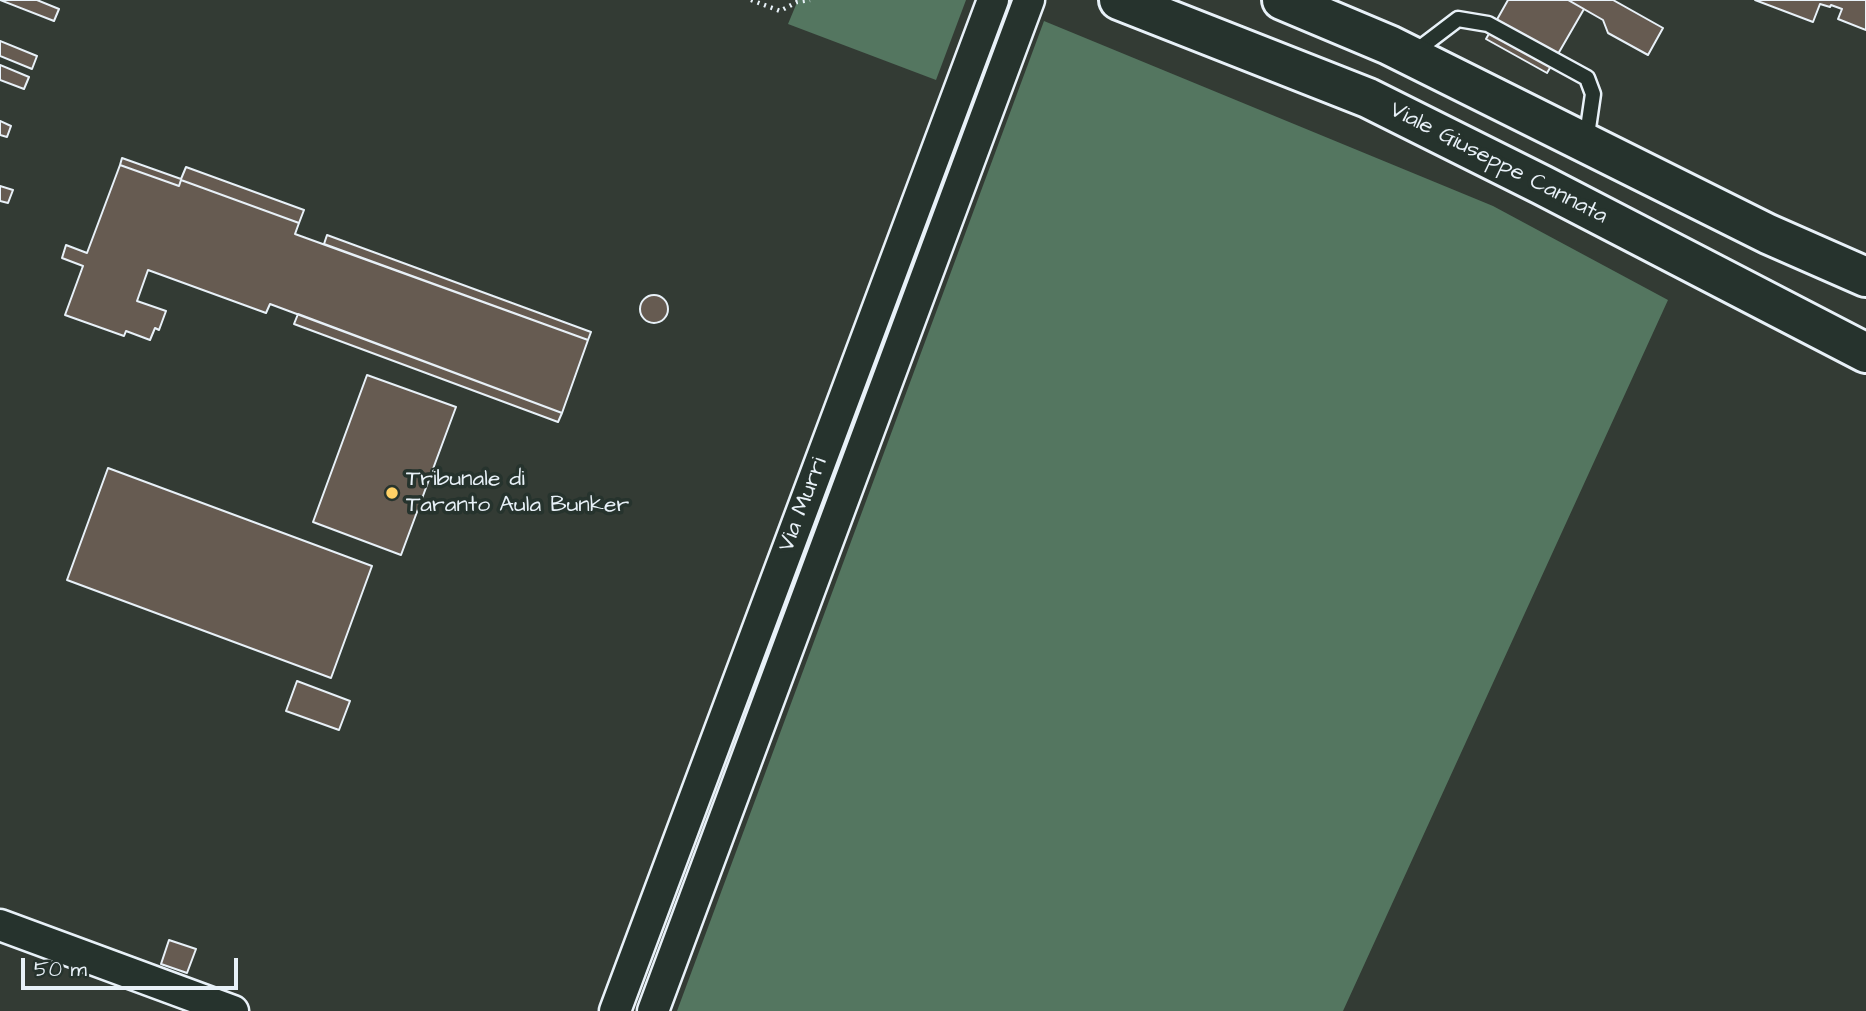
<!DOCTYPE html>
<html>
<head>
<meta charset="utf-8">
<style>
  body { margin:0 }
  #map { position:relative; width:1866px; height:1011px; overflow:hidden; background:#333b34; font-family:"Architects Daughter",sans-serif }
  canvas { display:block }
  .scale { position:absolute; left:21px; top:958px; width:217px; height:32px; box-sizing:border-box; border:4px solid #e8f1f8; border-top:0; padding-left:9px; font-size:21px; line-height:24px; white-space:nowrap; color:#e8f1f8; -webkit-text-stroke:5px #26332d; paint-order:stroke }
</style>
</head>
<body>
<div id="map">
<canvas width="1866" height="1011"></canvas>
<div class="scale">50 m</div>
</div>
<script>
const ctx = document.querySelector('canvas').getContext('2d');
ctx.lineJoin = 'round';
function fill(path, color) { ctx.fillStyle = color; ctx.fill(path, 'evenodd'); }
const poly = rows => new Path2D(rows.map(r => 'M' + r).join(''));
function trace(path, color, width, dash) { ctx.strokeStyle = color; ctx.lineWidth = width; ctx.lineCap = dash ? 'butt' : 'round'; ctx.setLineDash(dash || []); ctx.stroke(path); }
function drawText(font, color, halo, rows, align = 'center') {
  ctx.font = font + ' "Architects Daughter",sans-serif'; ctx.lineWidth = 7; ctx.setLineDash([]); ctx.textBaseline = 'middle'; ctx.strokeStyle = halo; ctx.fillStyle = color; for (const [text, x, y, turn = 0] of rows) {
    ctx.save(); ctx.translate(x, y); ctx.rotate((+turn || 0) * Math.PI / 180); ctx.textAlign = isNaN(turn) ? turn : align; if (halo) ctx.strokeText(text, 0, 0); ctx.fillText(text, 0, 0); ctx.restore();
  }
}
fill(poly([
  [798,0,966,0,936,80,788,24],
  [1044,21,1493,206,1668,300,1343,1011,677,1011]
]), '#547660');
const building = poly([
  [0,0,37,0,59,9,54,21,0,0],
  [1508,0,1568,0,1584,9,1547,73,1486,39,1508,0],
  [1568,0,1613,0,1663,28,1648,55,1608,33,1603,20,1568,0],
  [1755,0,1866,0,1866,30,1838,19,1842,9,1831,5,1830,7,1820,4,1813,22,1755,0],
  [0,41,37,56,32,69,0,56,0,41],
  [0,65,29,77,24,89,0,80,0,65],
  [0,121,11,126,7,137,0,135,0,121],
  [122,158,181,179,186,167,304,210,299,223,181,180,179,186,120,165,122,158],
  [120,165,179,186,181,180,299,223,295,234,588,340,562,413,270,304,266,313,148,270,137,301,166,311,159,330,155,328,150,340,126,331,124,336,65,315,83,266,62,258,66,245,87,253,120,165],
  [0,186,13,190,8,203,0,201,0,186],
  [327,235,591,332,588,340,324,244,327,235],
  '640 309a14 14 0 1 1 28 0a14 14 0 1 1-28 0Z',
  [298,314,562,413,558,422,294,324,298,314],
  [367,375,456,407,401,555,313,522,367,375],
  [108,468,372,566,331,678,67,580,108,468],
  [297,681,350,701,339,730,286,711,297,681],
  [169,940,196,949,187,973,161,964,169,940]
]);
fill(building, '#665b51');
trace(building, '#e8f1f8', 2);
const lane = poly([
  [1412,54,1458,19,1488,24,1587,78,1593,94,1586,142]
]);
const street = poly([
  [0,925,233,1011],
  [615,1011,993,0],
  [653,1011,1029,0]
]);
const secondary = poly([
  [1119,0,1368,98,1542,185,1866,353],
  [1282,0,1389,45,1768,234,1866,277]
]);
trace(lane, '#e8f1f8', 19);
trace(street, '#e8f1f8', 35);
trace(secondary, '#e8f1f8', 44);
trace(poly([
  [751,0,780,11,797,2,810,0]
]), '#e8f1f8', 4.5, [2, 5]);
trace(lane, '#26332d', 14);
trace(street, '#26332d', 30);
trace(secondary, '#26332d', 38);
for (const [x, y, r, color] of [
  [392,493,7,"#ffd166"]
]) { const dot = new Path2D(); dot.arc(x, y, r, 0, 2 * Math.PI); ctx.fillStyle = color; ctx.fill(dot); trace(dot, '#26332d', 2.5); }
drawText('23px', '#e8f1f8', '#26332d', [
  ["Viale Giuseppe Cannata",1498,164,27],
  ["Via Murri",804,505,-69]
]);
drawText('23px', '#e8f1f8', '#26332d', [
  ["Tribunale di",406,480],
  ["Taranto Aula Bunker",406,506]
], 'left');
</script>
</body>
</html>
